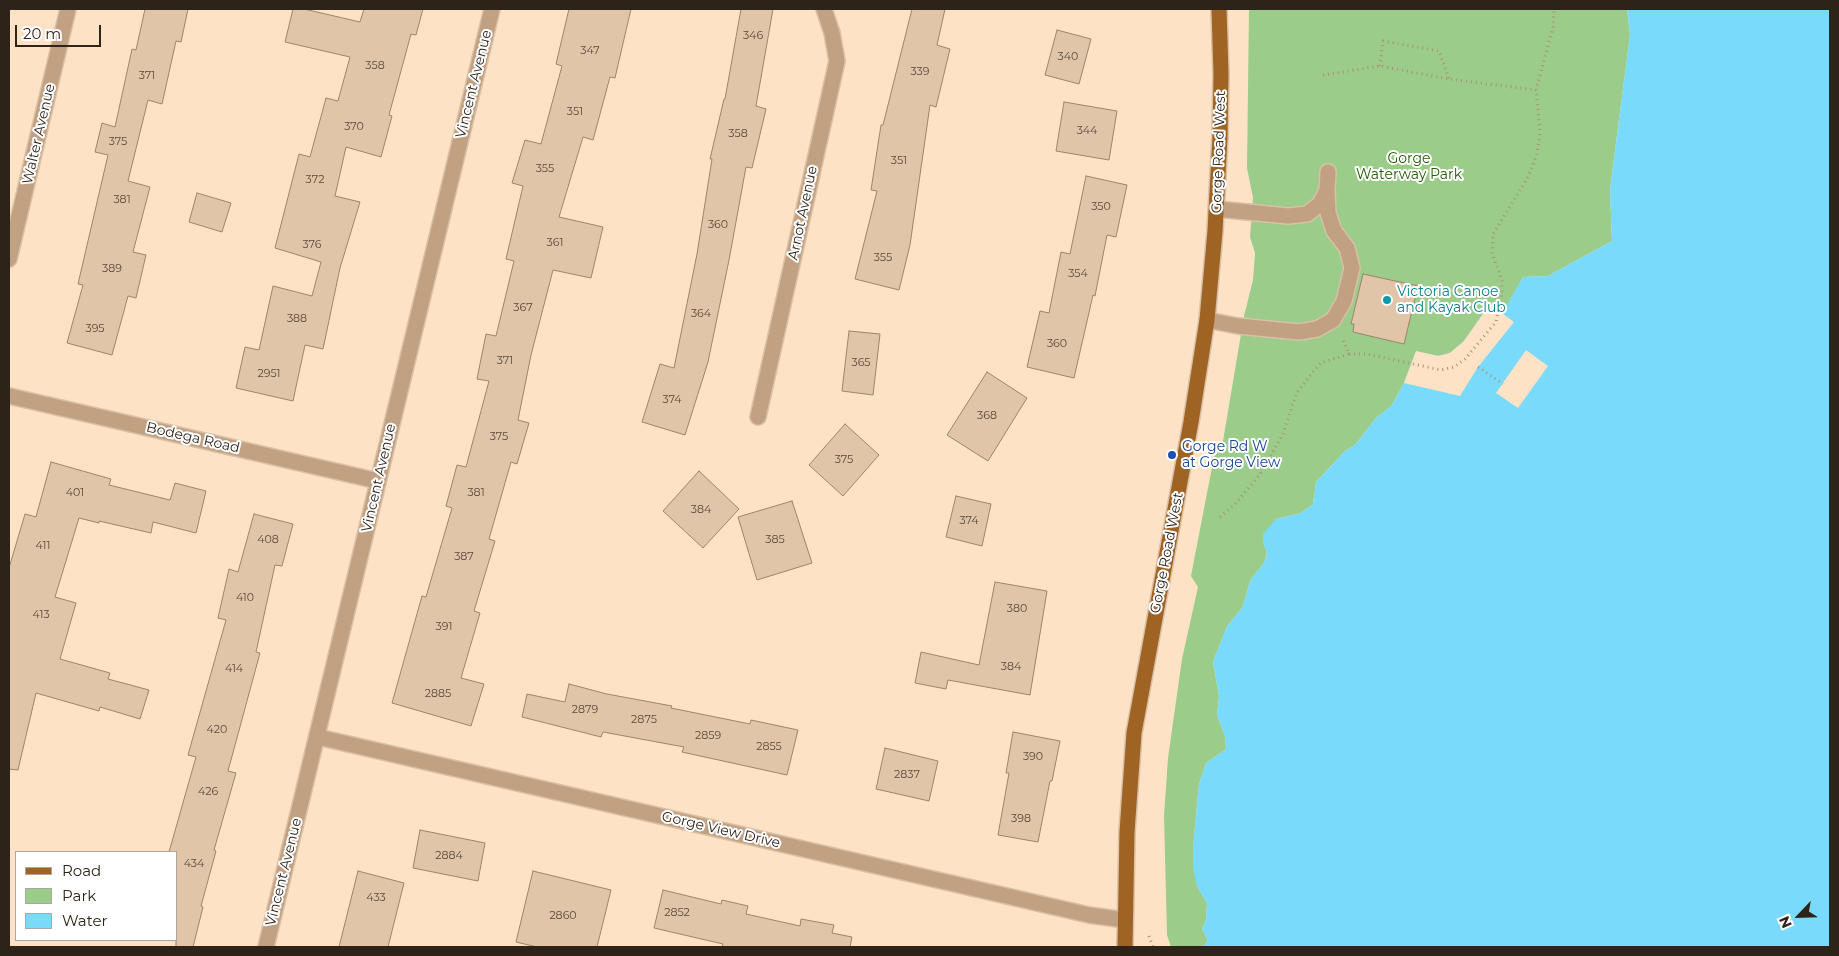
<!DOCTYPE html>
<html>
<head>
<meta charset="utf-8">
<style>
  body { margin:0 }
  #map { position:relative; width:1839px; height:956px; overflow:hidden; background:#fee2c5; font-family:Montserrat,sans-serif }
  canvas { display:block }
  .frame { position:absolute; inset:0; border:10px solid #2e2319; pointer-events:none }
  .legend { position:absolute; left:15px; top:851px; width:162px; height:90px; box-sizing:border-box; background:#fff; border:1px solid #aba7a3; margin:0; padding:6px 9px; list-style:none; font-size:15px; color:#2e2319 }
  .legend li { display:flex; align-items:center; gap:10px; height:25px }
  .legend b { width:25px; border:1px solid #aba7a3 }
  .north { position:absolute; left:1774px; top:891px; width:50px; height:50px; -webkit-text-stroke:4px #fff; paint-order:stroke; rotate:246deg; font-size:14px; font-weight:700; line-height:20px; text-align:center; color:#2e2319 }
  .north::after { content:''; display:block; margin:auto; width:18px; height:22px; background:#2e2319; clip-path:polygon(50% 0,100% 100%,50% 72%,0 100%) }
  .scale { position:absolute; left:15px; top:25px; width:86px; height:22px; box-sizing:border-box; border:2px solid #2e2319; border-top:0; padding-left:6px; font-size:15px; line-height:18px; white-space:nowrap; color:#2e2319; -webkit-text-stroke:4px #fff; paint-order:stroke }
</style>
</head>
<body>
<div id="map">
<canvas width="1839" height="956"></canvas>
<div class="frame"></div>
<ul class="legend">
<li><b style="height:6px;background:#9f6423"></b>Road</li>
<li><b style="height:14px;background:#9bcc89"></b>Park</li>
<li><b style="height:14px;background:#79dafb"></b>Water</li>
</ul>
<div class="north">N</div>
<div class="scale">20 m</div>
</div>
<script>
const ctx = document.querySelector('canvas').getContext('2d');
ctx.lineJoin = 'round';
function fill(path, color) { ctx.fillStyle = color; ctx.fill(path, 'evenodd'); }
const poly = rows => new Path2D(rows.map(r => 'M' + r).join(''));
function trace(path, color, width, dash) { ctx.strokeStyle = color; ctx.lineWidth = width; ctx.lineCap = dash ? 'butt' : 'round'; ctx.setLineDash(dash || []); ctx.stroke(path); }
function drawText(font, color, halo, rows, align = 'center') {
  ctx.font = font + ' Montserrat,sans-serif'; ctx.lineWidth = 4; ctx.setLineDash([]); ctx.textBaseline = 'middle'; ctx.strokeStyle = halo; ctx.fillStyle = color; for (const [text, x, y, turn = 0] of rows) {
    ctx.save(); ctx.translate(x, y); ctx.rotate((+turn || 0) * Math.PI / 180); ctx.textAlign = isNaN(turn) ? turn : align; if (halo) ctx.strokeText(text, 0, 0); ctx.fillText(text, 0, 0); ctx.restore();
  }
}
fill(poly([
  [1249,9,1627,9,1630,35,1610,189,1612,241,1548,276,1523,277,1503,313,1490,304,1464,341,1450,353,1438,356,1416,352,1404,383,1392,405,1375,419,1356,444,1345,451,1316,482,1313,504,1301,513,1276,519,1263,542,1267,552,1264,563,1251,579,1242,608,1227,626,1213,662,1219,696,1217,715,1225,736,1226,749,1206,763,1199,784,1193,848,1197,886,1207,903,1206,920,1202,929,1208,940,1203,947,1171,947,1167,935,1164,816,1168,758,1182,659,1198,587,1191,576,1196,550,1214,457,1222,447,1244,316,1253,280,1255,253,1250,237,1253,198,1247,168]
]), '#9bcc89');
fill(poly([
  [1627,9,1830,9,1830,947,1203,947,1208,940,1202,929,1206,920,1207,903,1197,886,1193,869,1193,848,1199,784,1206,763,1226,749,1225,736,1217,715,1219,696,1213,662,1227,626,1242,608,1251,579,1264,563,1267,553,1263,542,1263,534,1276,519,1301,513,1313,504,1316,482,1345,451,1356,444,1375,419,1392,405,1404,383,1416,351,1438,356,1450,353,1464,341,1490,304,1503,312,1523,277,1548,276,1612,241,1610,189,1630,35]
]), '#79dafb');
fill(poly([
  [1490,304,1514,322,1478,367,1460,396,1404,383,1416,351,1438,356,1450,353,1464,341],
  [1526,350,1548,366,1518,408,1496,393]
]), '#fee2c5');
const building = poly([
  [145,9,188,9,181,42,176,41,162,104,148,100,128,181,150,187,133,252,146,255,136,298,128,296,112,355,67,343,83,285,78,284,108,155,95,152,102,123,115,127,132,49,136,50,145,9],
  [293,9,304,9,360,22,364,9,423,9,416,35,411,34,389,115,392,116,381,157,346,147,335,196,360,202,340,268,323,349,305,345,293,401,236,388,245,347,259,350,273,286,312,296,321,262,275,248,299,154,310,157,326,98,338,101,350,57,285,42,293,9],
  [569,9,631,9,615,78,610,77,593,140,583,137,559,217,603,227,591,278,553,270,531,355,518,420,529,423,517,464,511,462,489,539,495,541,474,611,480,613,461,678,484,684,471,726,392,703,422,596,426,597,452,508,446,506,457,465,466,467,489,381,477,379,486,334,496,336,514,261,506,259,523,186,512,183,525,140,541,144,562,66,556,64,569,9],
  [741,9,773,9,756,106,766,109,752,168,746,167,729,260,708,362,685,435,642,422,660,364,674,368,697,254,712,159,710,159,724,99,725,99,741,9],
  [912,9,945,9,937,45,950,49,936,107,930,105,910,245,899,290,855,279,877,191,871,190,881,125,883,125,912,9],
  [1057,30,1091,39,1079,84,1045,75,1057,30],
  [1064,102,1117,111,1109,160,1056,151,1064,102],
  [1086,176,1127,185,1116,237,1107,235,1095,296,1093,295,1074,378,1027,367,1040,311,1049,313,1061,252,1070,254,1086,176],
  [197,193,231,203,222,232,189,222,197,193],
  [1363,274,1418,286,1404,344,1353,332,1354,324,1351,324,1363,274],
  [849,331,880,334,873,395,842,391,849,331],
  [987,372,1027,398,988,461,947,435,987,372],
  [845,424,879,455,843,496,809,465,845,424],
  [51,462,111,479,109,485,170,500,175,483,206,491,196,533,153,522,151,533,99,521,99,523,79,518,55,597,76,603,60,659,110,673,108,679,149,690,140,719,100,707,99,711,36,693,18,770,9,769,9,568,25,514,36,517,51,462],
  [699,471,739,509,703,548,663,511,699,471],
  [956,496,991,504,982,546,946,537,956,496],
  [792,501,812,563,757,580,738,517,792,501],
  [254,514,293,524,282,566,275,565,256,652,260,653,228,771,236,773,214,850,216,851,201,906,203,907,193,947,176,947,176,852,169,852,196,757,188,755,226,620,218,618,229,569,238,572,254,514],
  [995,582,1047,591,1030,695,948,680,946,689,915,683,921,652,979,665,995,582],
  [569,684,607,694,672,706,671,708,750,724,751,720,798,730,787,775,682,752,684,747,603,732,601,737,522,717,527,694,565,702,569,684],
  [1013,732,1060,741,1052,781,1050,781,1038,842,998,835,1009,773,1006,773,1013,732],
  [885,748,938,761,929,801,876,789,885,748],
  [420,830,485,843,478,881,413,868,420,830],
  [358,871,404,883,388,947,339,947,358,871],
  [533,871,611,890,597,947,537,947,516,942,533,871],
  [663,890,721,904,722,900,748,906,746,914,800,926,801,919,834,925,832,933,852,937,850,947,722,947,723,944,654,928,663,890]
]);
fill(building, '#e0c5a9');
trace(building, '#9d846a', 1);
const minor = poly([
  [1217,209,1288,216,1307,214,1320,204,1327,190,1328,172],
  [9,259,68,9],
  [1207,320,1238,326,1299,332,1317,329,1333,320,1344,301,1352,268,1347,248,1334,231,1328,213,1327,190],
  [9,396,378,481],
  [758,417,837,61,832,33,824,9],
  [318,737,1089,915,1125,920],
  [266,947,492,9]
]);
const major = poly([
  [1125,947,1127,832,1134,733,1191,422,1207,320,1215,231,1220,137,1221,74,1219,9]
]);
trace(minor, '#d9c0a6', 18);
trace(major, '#d9c0a6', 18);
trace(poly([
  [1380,66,1383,41,1439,51,1449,79],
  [1323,75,1380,66,1449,79,1536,90],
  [1349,354,1367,354,1441,370,1454,367,1465,359,1496,322,1502,292,1502,281,1492,253,1493,234,1528,177,1537,154,1540,131,1536,90,1553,27,1554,9],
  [1478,367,1503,384],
  [1220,517,1235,504,1259,476,1283,434,1296,394,1311,374,1321,363,1349,354,1343,340],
  [1149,936,1153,947]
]), '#a7927d', 3, [1, 4]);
trace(minor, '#c2a183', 15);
trace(major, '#9f6423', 15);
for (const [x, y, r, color] of [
  [1387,300,5,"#0f9aa8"],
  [1172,455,5,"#1a4fb4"]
]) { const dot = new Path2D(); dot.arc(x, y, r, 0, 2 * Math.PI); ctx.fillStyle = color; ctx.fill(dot); trace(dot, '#fff', 2); }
drawText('11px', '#5a4c3d', null, [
  ["346",753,36],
  ["347",590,51],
  ["340",1068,57],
  ["358",375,66],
  ["339",920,72],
  ["371",147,76],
  ["351",575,112],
  ["370",354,127],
  ["344",1087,131],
  ["358",738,134],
  ["375",118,142],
  ["351",899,161],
  ["355",545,169],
  ["372",315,180],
  ["381",122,200],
  ["350",1101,207],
  ["360",718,225],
  ["361",555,243],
  ["376",312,245],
  ["355",883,258],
  ["389",112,269],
  ["354",1078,274],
  ["367",523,308],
  ["364",701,314],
  ["388",297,319],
  ["395",95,329],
  ["360",1057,344],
  ["371",505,361],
  ["365",861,363],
  ["2951",269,374],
  ["374",672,400],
  ["368",987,416],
  ["375",499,437],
  ["375",844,460],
  ["401",75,493],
  ["381",476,493],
  ["384",701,510],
  ["374",969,521],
  ["408",268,540],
  ["385",775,540],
  ["411",43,546],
  ["387",464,557],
  ["410",245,598],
  ["380",1017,609],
  ["413",41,615],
  ["391",444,627],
  ["384",1011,667],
  ["414",234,669],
  ["2885",438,694],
  ["2879",585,710],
  ["2875",644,720],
  ["420",217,730],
  ["2859",708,736],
  ["2855",769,747],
  ["390",1033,757],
  ["2837",907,775],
  ["426",208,792],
  ["398",1021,819],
  ["2884",449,856],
  ["434",194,864],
  ["433",376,898],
  ["2852",677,913],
  ["2860",563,916]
]);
drawText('14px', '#2e2319', '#fff', [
  ["Vincent Avenue",474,84,-76],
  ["Walter Avenue",39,134,-77],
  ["Gorge Road West",1219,152,-88],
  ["Arnot Avenue",803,213,-78],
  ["Bodega Road",193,438,13],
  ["Vincent Avenue",379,478,-77],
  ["Gorge Road West",1167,553,-79],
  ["Gorge View Drive",721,830,13],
  ["Vincent Avenue",284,872,-76]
]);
drawText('14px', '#245b02', '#fff', [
  ["Gorge",1409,159],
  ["Waterway Park",1409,175]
]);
drawText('14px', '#0d838f', '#fff', [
  ["Victoria Canoe",1397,292],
  ["and Kayak Club",1397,308]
], 'left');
drawText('14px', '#164399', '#fff', [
  ["Gorge Rd W",1182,447],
  ["at Gorge View",1182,463]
], 'left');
</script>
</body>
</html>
